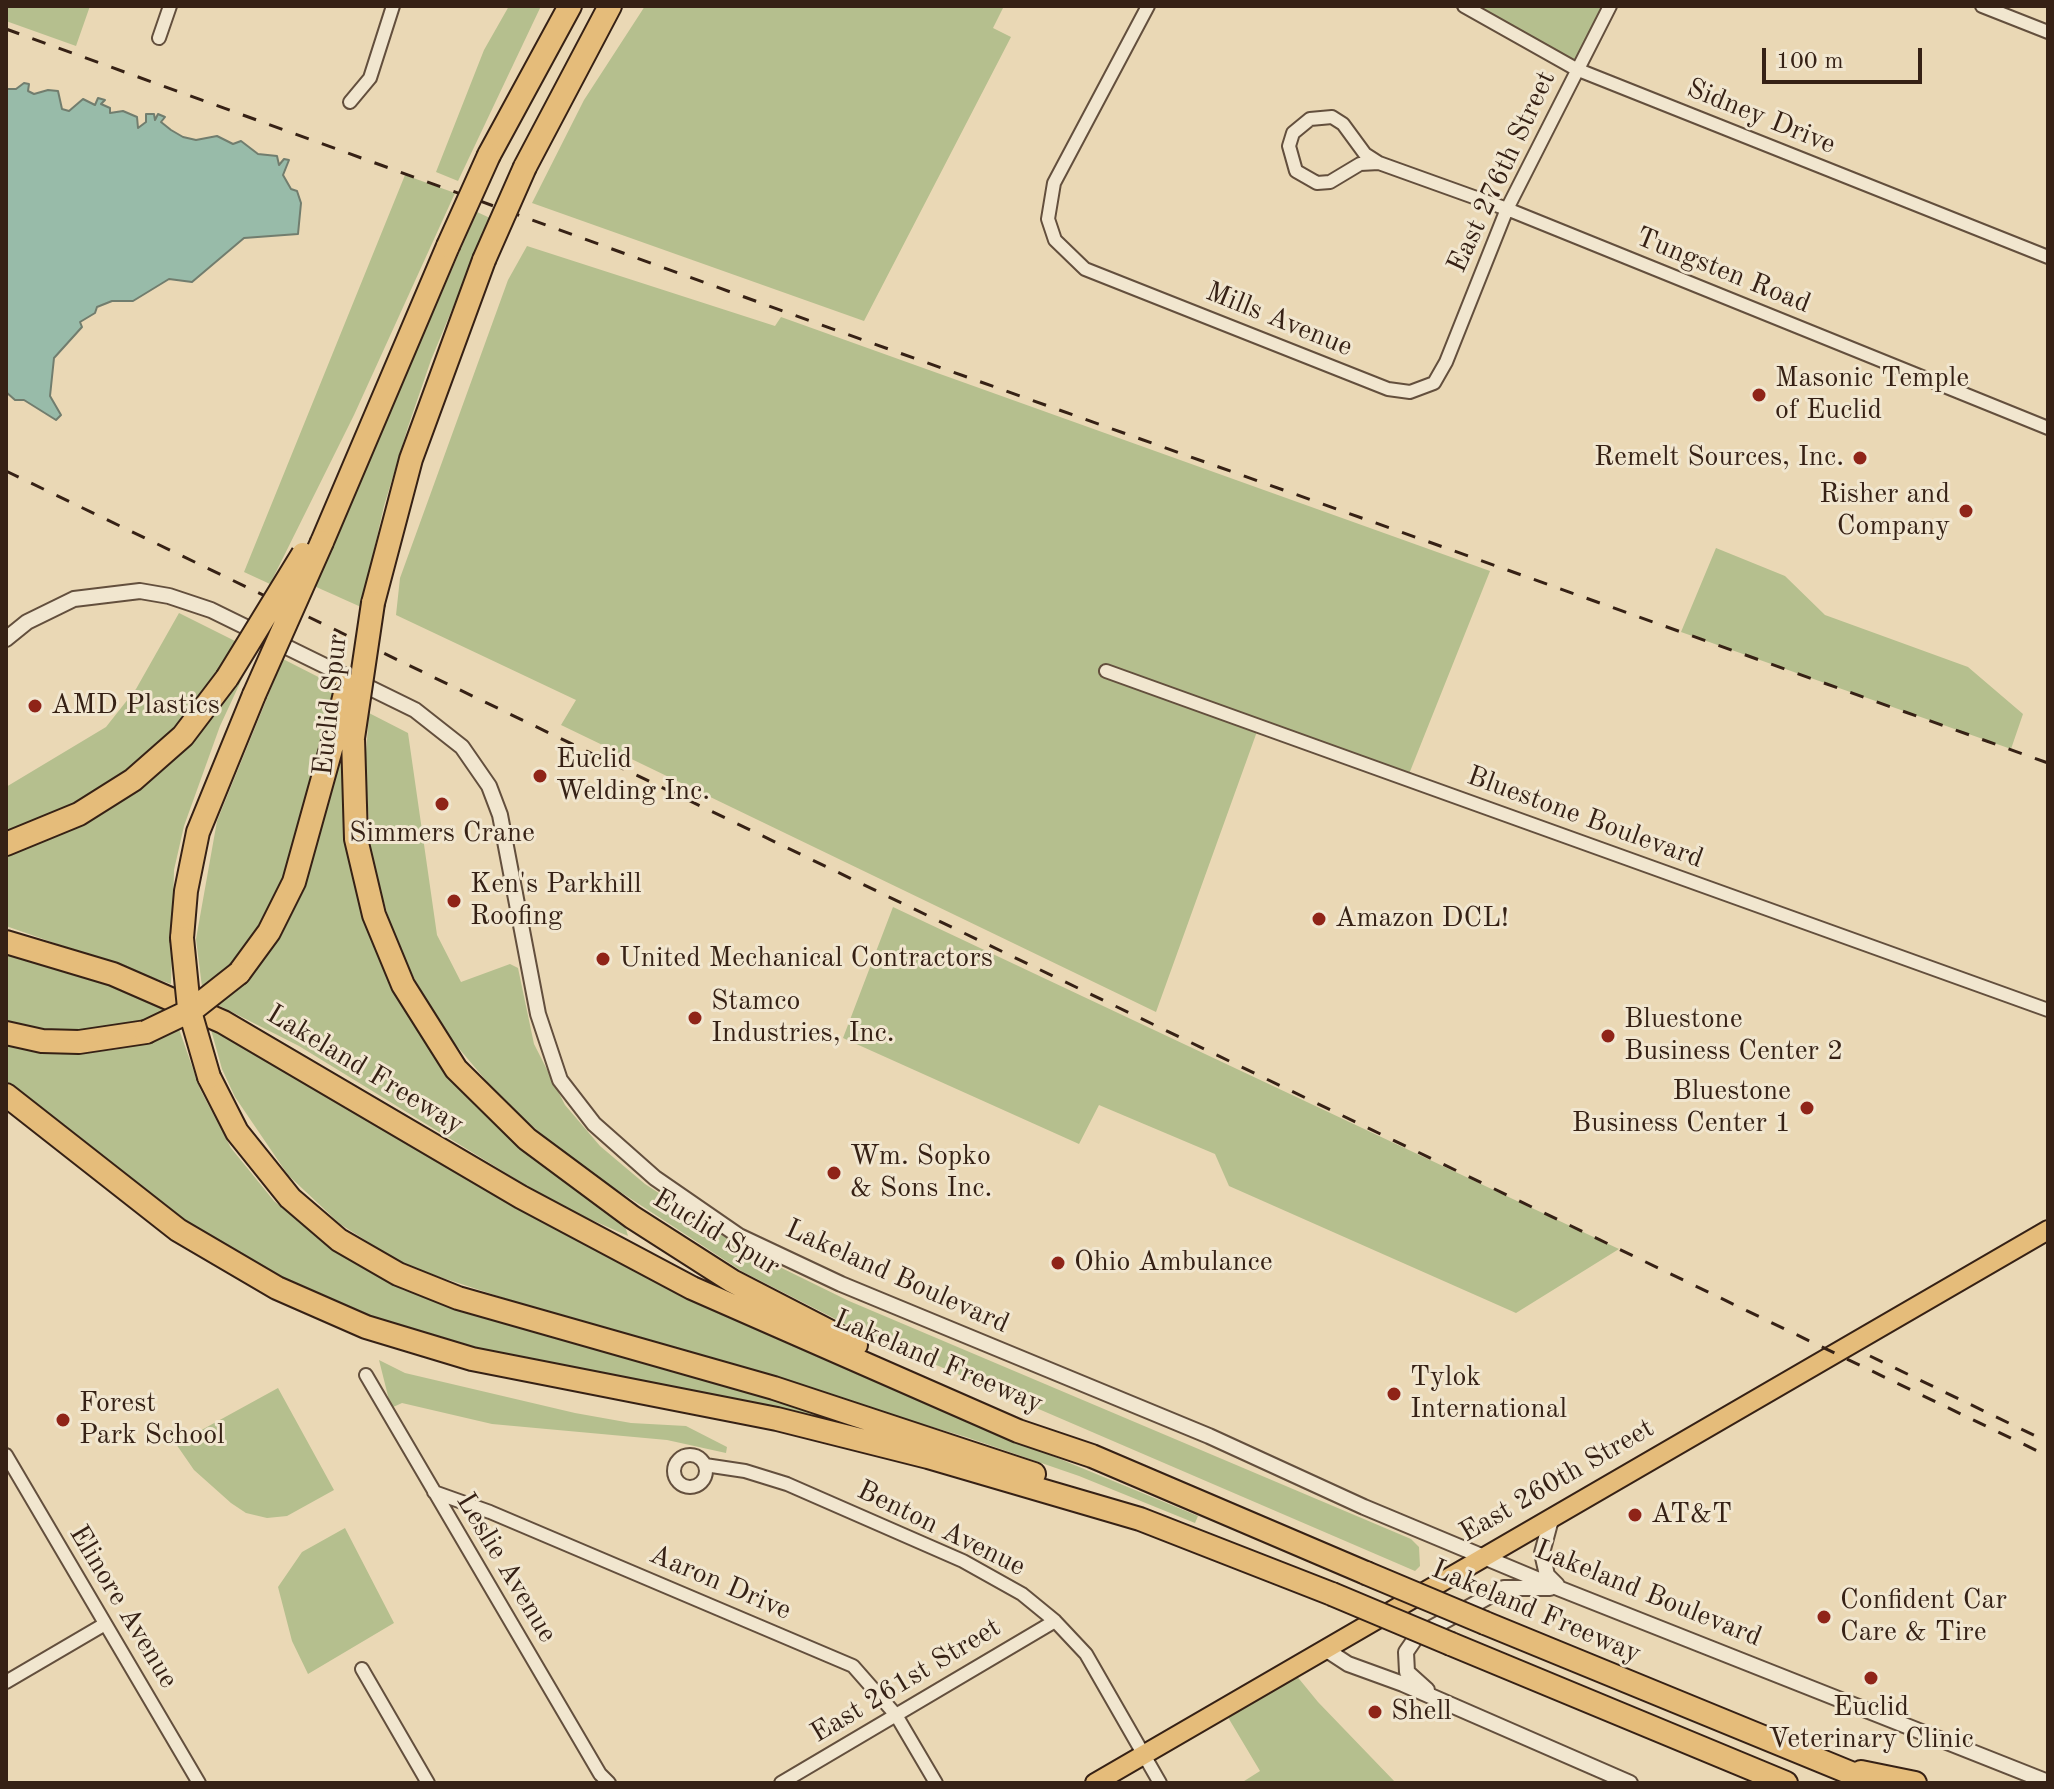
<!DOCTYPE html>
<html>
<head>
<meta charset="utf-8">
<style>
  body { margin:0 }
  #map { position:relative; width:2054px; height:1789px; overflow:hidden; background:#ead8b5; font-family:"Old Standard TT",serif }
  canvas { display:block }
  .frame { position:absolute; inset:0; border:8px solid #362115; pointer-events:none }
  .scale { position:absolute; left:1762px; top:48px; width:160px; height:36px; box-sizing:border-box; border:4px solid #362115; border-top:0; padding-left:10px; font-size:24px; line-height:28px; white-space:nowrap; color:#362115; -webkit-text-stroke:6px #f1e6cf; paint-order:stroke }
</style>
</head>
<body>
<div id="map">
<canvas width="2054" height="1789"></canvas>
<div class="frame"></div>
<div class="scale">100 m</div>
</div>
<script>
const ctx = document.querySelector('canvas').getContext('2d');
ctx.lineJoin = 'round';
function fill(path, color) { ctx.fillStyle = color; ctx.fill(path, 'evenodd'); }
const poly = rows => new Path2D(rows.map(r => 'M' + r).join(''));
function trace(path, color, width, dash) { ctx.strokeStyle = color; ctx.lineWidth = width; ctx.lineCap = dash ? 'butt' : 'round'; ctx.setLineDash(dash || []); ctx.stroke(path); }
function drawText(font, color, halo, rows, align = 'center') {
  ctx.font = font + ' "Old Standard TT",serif'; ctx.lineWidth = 6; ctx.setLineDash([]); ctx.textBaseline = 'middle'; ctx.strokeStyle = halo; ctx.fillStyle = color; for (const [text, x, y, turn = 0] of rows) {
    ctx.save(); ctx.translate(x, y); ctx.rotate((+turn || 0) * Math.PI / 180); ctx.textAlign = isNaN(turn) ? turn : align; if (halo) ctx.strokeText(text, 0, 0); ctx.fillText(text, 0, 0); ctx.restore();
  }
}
fill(poly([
  [6,6,90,6,76,46,6,21],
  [509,6,541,6,458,181,436,172,484,50],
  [645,6,1004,6,993,28,1011,37,864,321,532,203,584,100],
  [1464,6,1610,6,1576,69],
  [405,175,455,193,354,415,270,584,244,572],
  [477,212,490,218,431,360,408,427,384,506,361,607,314,586],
  [527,246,775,326,781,317,1490,571,1407,779,1259,726,1156,1012,561,725,576,700,396,615,400,578,508,280],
  [1716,548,1785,576,1825,615,1968,667,2023,714,2011,749,1681,632],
  [179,613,239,643,214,686,151,754,92,798,6,832,6,787,106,727,136,689],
  [254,653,220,726,184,826,174,870,171,984,6,926,6,849,92,815],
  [283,659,338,687,289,874,253,945,203,995,196,939,217,821],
  [369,713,408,733,437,935,461,982,510,964,518,968,534,1044,565,1105,600,1146,645,1184,751,1253,849,1301,1411,1539,1419,1547,1420,1566,1415,1571,869,1336,743,1272,576,1163,505,1103,445,1032,413,976,393,932,372,863,365,767],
  [342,739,344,806,402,1004,626,1229,628,1236,558,1205,299,1046,218,1005,243,983,277,940,290,915,305,880],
  [893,907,1619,1249,1516,1313,1229,1186,1215,1154,1099,1105,1079,1144,843,1038],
  [6,946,175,1007,151,1024,80,1035,6,1027],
  [210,1026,643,1275,929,1405,1198,1516,1195,1523,1079,1476,966,1437,556,1315,406,1266,340,1224,288,1175,235,1097,222,1069],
  [179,1029,200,1089,231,1148,274,1201,334,1251,403,1290,762,1396,841,1421,839,1426,500,1358,377,1322,267,1274,154,1204,6,1085,6,1041,90,1053,118,1049],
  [379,1360,405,1373,575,1413,631,1423,686,1426,727,1447,726,1453,667,1440,492,1424,402,1403,391,1408],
  [278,1388,334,1490,287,1516,267,1518,246,1513,231,1503,194,1470,176,1444],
  [345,1528,394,1623,308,1674,292,1641,278,1587,302,1552],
  [1291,1669,1318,1702,1396,1783,1241,1783,1260,1771,1223,1709]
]), '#b5bf8e');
const water = poly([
  [24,83,29,84,28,91,34,94,48,90,58,91,62,109,69,111,83,99,95,105,98,98,105,100,101,104,110,108,110,113,123,111,137,117,138,128,146,122,146,114,154,114,155,120,158,114,165,117,161,122,171,130,183,137,196,140,217,136,233,144,241,141,258,154,277,156,279,165,284,159,289,160,283,175,291,189,297,191,301,203,298,234,244,238,192,282,169,279,133,301,112,301,97,307,95,313,80,322,82,327,54,358,50,396,61,415,56,420,24,400,15,400,6,392,6,89,16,89,24,83]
]);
fill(water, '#98bba9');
trace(water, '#717d6e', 2);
const minor = poly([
  [1148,6,1054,183,1048,219,1055,240,1085,269,1388,389,1410,392,1434,383,1446,362,1507,209,1610,6],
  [1464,6,1576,69,2048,257],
  [1982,6,2048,32],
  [159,38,170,6],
  [350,102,370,78,393,6],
  [1379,163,1360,164,1330,182,1317,183,1296,171,1289,146,1293,133,1310,119,1332,117,1343,124,1365,154,1379,163,1507,209,2048,428],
  [1106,671,2048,1010],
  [366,1375,600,1774,609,1783],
  '674 1471a16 16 0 1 1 32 0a16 16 0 1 1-32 0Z',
  [6,1455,199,1783],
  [705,1465,745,1471,787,1484,963,1561,1022,1594,1055,1621,1086,1654,1160,1783],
  [434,1492,490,1512,853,1666,896,1715,936,1783],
  [362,1669,428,1783],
  [6,1682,105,1624],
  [781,1783,1055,1621]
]);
const tertiary = poly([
  [6,639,27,622,74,599,140,591,169,596,211,610,415,710,462,747,489,786,500,815,538,1014,560,1080,594,1124,655,1178,739,1236,841,1284,1209,1436,1364,1507,1558,1588,2048,1782],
  [1552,1516,1542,1553,1547,1575,1557,1585],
  [1325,1649,1348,1664,1403,1684,1630,1783],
  [1427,1690,1407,1672,1406,1652,1417,1636,1504,1588,1550,1588]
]);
const primary = poly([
  [1095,1783,2048,1230]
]);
const motorway = poly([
  [489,155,570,6],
  [525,167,610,6],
  [322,542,448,246],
  [373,603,411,459,484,260],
  [353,738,356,839,374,915,403,985,456,1069,527,1139,632,1217,732,1281,856,1345],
  [6,844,79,814,133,780,183,736,227,678],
  [182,938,186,891,198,832,254,695],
  [6,942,113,974,223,1022,521,1197,692,1288,1018,1431,1092,1456,1366,1573],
  [239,973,269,932,294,882,336,731],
  [6,1033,42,1041,79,1042,146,1032],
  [209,1077,237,1132,290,1198,339,1240,398,1274,458,1298,774,1388,1034,1474],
  [6,1095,178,1230,277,1288,366,1327,472,1359,777,1419,928,1457,1140,1519,1332,1594],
  [1485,1623,1875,1783],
  [1451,1644,1786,1783],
  [1861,1772,1915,1783]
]);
trace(minor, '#634f3d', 16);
trace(tertiary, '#634f3d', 18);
trace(primary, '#362115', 22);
trace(motorway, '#362115', 26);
trace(minor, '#f1e6cf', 12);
trace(tertiary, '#f1e6cf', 14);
trace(primary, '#e5bc7a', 18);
trace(motorway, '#e5bc7a', 22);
trace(poly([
  [6,29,838,331,2048,763],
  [6,471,2048,1456],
  [1870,1356,2048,1442]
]), '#362115', 3, [14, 14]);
const motorwayBridge = poly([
  [448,246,489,155],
  [484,260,525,167],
  [227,678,303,554],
  [254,695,322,542],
  [336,731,347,685],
  [353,738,373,603],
  [182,938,189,1008,209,1077],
  [146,1032,192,1010,239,973],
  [1366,1573,1485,1623],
  [1332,1594,1451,1644]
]);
trace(motorwayBridge, '#362115', 26, []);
trace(motorwayBridge, '#e5bc7a', 22);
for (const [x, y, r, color] of [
  [1759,395,8,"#8f2418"],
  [1860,458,8,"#8f2418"],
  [1966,511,8,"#8f2418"],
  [35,706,8,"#8f2418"],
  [540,776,8,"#8f2418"],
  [442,804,8,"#8f2418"],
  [454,901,8,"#8f2418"],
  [1319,919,8,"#8f2418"],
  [603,959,8,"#8f2418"],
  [695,1018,8,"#8f2418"],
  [1608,1036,8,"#8f2418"],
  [1807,1108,8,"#8f2418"],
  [834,1173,8,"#8f2418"],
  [1058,1263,8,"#8f2418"],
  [1394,1394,8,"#8f2418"],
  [63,1420,8,"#8f2418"],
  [1635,1515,8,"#8f2418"],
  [1824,1617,8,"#8f2418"],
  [1871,1678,8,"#8f2418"],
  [1375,1712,8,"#8f2418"]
]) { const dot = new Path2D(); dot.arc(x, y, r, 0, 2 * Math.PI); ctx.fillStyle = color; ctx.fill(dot); trace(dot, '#f1e6cf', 3); }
drawText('28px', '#362115', '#f1e6cf', [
  ["Sidney Drive",1761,117,22],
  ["East 276th Street",1502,172,-65],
  ["Tungsten Road",1723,271,22],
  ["Mills Avenue",1279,320,22],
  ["Euclid Spur",331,705,-84],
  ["Bluestone Boulevard",1585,818,20],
  ["Lakeland Freeway",365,1070,31],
  ["Euclid Spur",716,1233,31],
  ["Lakeland Boulevard",897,1277,24],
  ["Lakeland Freeway",938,1362,23],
  ["East 260th Street",1557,1481,-30],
  ["Benton Avenue",941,1529,26],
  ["Leslie Avenue",506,1568,59],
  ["Aaron Drive",720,1583,23],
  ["Lakeland Boulevard",1648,1594,22],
  ["Elinore Avenue",123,1607,59],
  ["Lakeland Freeway",1536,1612,23],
  ["East 261st Street",906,1681,-31]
]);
drawText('28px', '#362115', '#f1e6cf', [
  ["Masonic Temple",1775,379],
  ["of Euclid",1775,411],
  ["Remelt Sources, Inc.",1844,458,"right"],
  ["Risher and",1950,495,"right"],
  ["Company",1950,527,"right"],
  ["AMD Plastics",51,706],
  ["Euclid",556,760],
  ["Welding Inc.",556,792],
  ["Simmers Crane",442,834,"center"],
  ["Ken's Parkhill",470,885],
  ["Roofing",470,917],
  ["Amazon DCL!",1335,919],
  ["United Mechanical Contractors",619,959],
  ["Stamco",711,1002],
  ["Industries, Inc.",711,1034],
  ["Bluestone",1624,1020],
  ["Business Center 2",1624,1052],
  ["Bluestone",1791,1092,"right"],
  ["Business Center 1",1791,1124,"right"],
  ["Wm. Sopko",850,1157],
  ["& Sons Inc.",850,1189],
  ["Ohio Ambulance",1074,1263],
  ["Tylok",1410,1378],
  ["International",1410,1410],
  ["Forest",79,1404],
  ["Park School",79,1436],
  ["AT&T",1651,1515],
  ["Confident Car",1840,1601],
  ["Care & Tire",1840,1633],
  ["Euclid",1871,1708,"center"],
  ["Veterinary Clinic",1871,1740,"center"],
  ["Shell",1391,1712]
], 'left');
</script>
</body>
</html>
